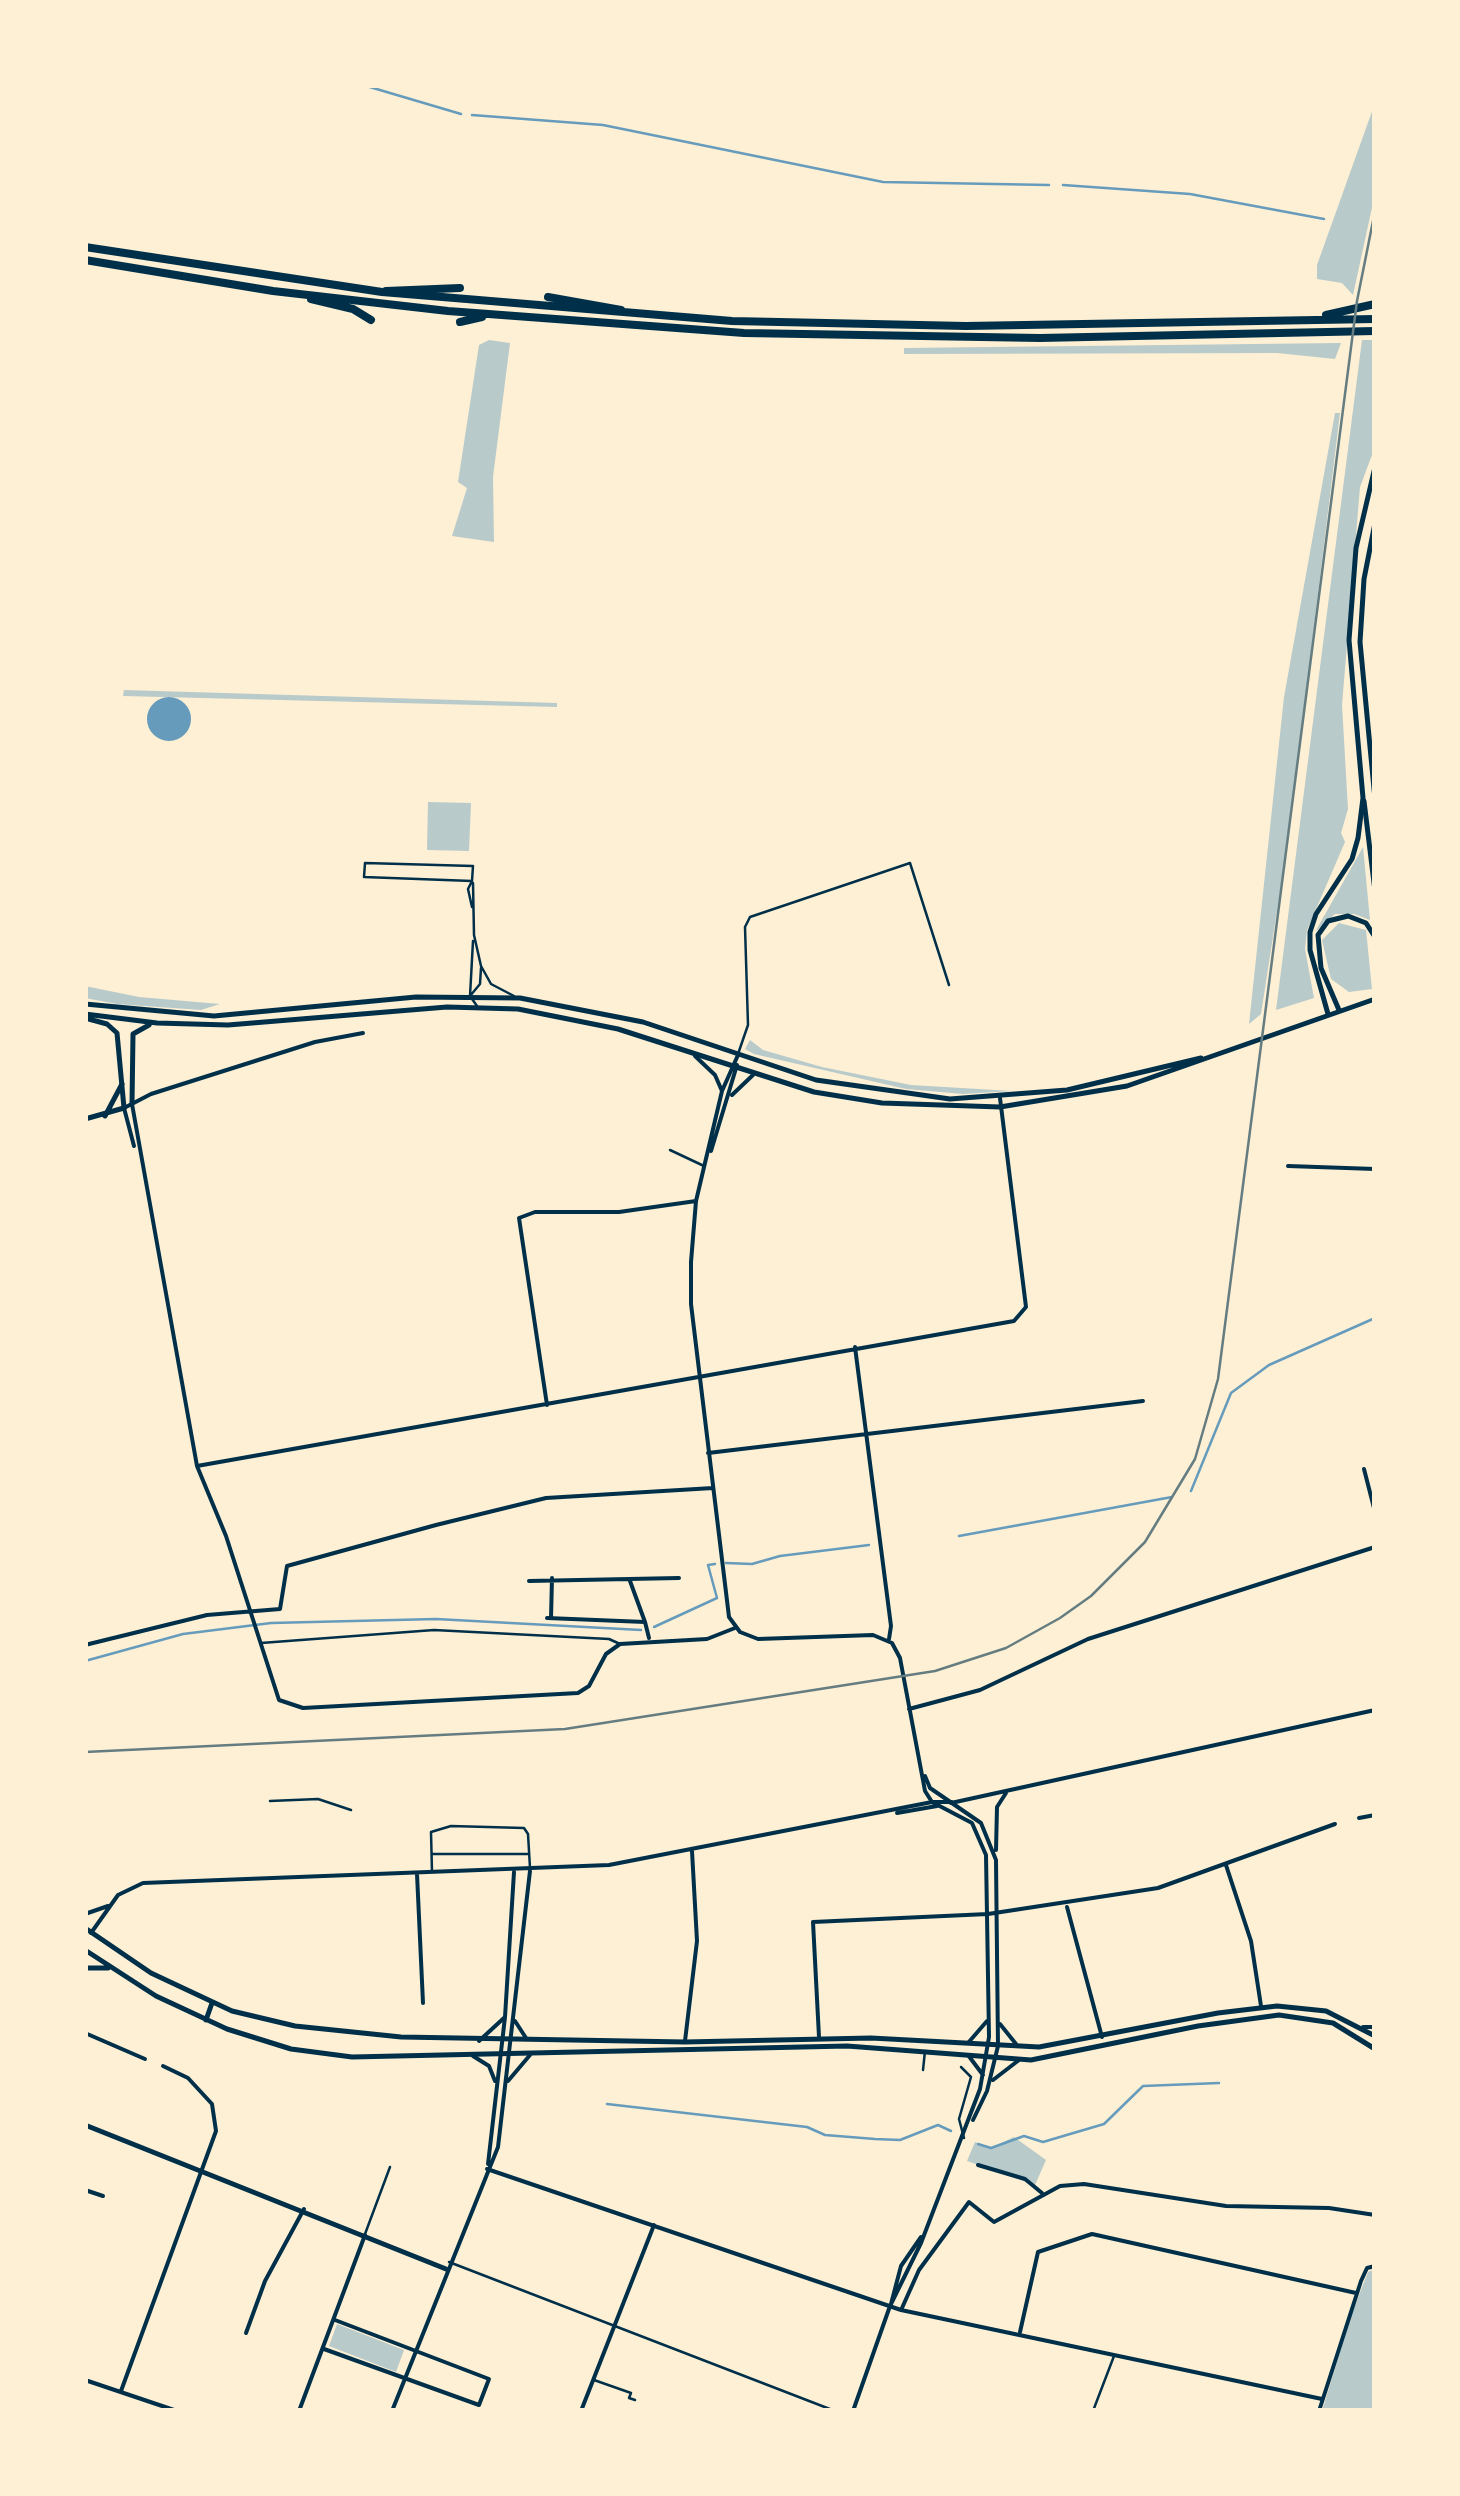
<!DOCTYPE html>
<html>
<head>
<meta charset="utf-8">
<style>
  body { margin:0 }
  #map { position:relative; width:1460px; height:2496px; overflow:hidden; background:#fdf0d5; font-family:"Golos Text",sans-serif }
  canvas { display:block }
  .frame { position:absolute; inset:0; border:88px solid #fdf0d5; pointer-events:none }
</style>
</head>
<body>
<div id="map">
<canvas width="1460" height="2496"></canvas>
<div class="frame"></div>
</div>
<script>
const ctx = document.querySelector('canvas').getContext('2d');
ctx.lineJoin = 'round';
function fill(path, color) { ctx.fillStyle = color; ctx.fill(path, 'evenodd'); }
const poly = rows => new Path2D(rows.map(r => 'M' + r).join(''));
function trace(path, color, width, dash) { ctx.strokeStyle = color; ctx.lineWidth = width; ctx.lineCap = dash ? 'butt' : 'round'; ctx.setLineDash(dash || []); ctx.stroke(path); }
fill(poly([
  [1375,103,1375,194,1353,295,1342,283,1317,279,1317,265],
  [489,340,510,343,493,477,494,542,452,536,467,488,458,482,479,345],
  [1362,340,1375,340,1375,447,1360,487,1342,705,1348,809,1341,833,1345,842,1307,930,1305,949,1314,998,1276,1010],
  [1341,343,1335,359,1277,353,904,354,904,348],
  [1335,413,1340,413,1288,840,1261,1014,1249,1024,1284,697],
  [124,690,557,703,557,707,123,696],
  [428,802,471,803,469,851,427,850],
  [1363,847,1370,920,1354,914,1335,914,1315,932],
  [1339,923,1366,930,1372,989,1349,992,1331,979,1322,940],
  [85,986,139,997,220,1004,201,1010,117,1004,85,998],
  [750,1040,763,1050,822,1067,911,1085,1012,1091,963,1094,906,1089,754,1054,745,1049],
  [1014,2137,1046,2160,1035,2185,967,2161,975,2142,991,2148],
  [1375,2269,1375,2411,1322,2411,1352,2313,1368,2272],
  [337,2324,404,2350,396,2372,329,2346]
]), '#b9caca');
fill(poly([
  '147 719a22 22 0 1 1 44 0a22 22 0 1 1-44 0Z'
]), '#669bbc');
trace(poly([
  [363,85,461,114],
  [472,115,603,125,883,182,1049,185],
  [1063,185,1190,194,1324,219],
  [1191,1491,1231,1393,1269,1365,1375,1318],
  [959,1536,1172,1497],
  [726,1563,752,1564,780,1556,869,1545],
  [654,1627,717,1598,708,1565,715,1564],
  [85,1661,183,1634,271,1623,436,1619,641,1630],
  [607,2104,807,2127,825,2135,875,2139,900,2140,938,2125,951,2131],
  [978,2144,991,2148,1024,2136,1043,2142,1104,2124,1143,2086,1219,2083]
]), '#669bbc', 2.5);
trace(poly([
  [472,881,364,877,365,863,473,866,472,881,468,889,472,907],
  [473,883,474,935,481,966,491,984,514,996],
  [473,941,470,996,477,1006],
  [470,996,480,984,481,968],
  [738,1054,748,1025,745,927,750,917,910,863,949,985],
  [670,1150,704,1166],
  [261,1643,434,1630,609,1639,620,1644],
  [270,1801,318,1799,351,1810],
  [433,1854,529,1854],
  [432,1872,431,1832,451,1826,524,1828,528,1834,530,1868],
  [961,2067,971,2077,959,2119,964,2138],
  [923,2070,925,2051],
  [365,2234,390,2167]
]), '#003049', 2.5);
trace(poly([
  [449,2262,835,2411],
  [594,2380,631,2393,629,2398,635,2400],
  [1093,2411,1114,2356]
]), '#003049', 2.5);
trace(poly([
  [738,1055,722,1091,696,1201,691,1262,691,1304,729,1617,740,1632,758,1639,873,1635,892,1643,900,1658,925,1791,932,1802,972,1823,986,1855,989,2037,980,2089,921,2243,890,2306,853,2411],
  [695,1056,715,1075,722,1091],
  [732,1095,753,1075],
  [132,1104,197,1466,226,1536,279,1700,303,1708,578,1693,589,1686,606,1654,620,1644,707,1639,735,1628],
  [134,1146,124,1108,151,1094,315,1042,363,1033],
  [711,1151,737,1065],
  [1288,1166,1375,1169],
  [855,1347,891,1626,889,1639],
  [547,1405,519,1218,535,1212,619,1212,696,1201],
  [708,1453,1143,1401],
  [197,1466,1014,1321,1026,1307,1000,1098],
  [1364,1469,1375,1512],
  [529,1581,679,1578],
  [630,1581,645,1622],
  [547,1618,645,1622,649,1638],
  [551,1618,552,1578],
  [85,1645,207,1615,280,1609,287,1566,436,1525,546,1498,713,1488],
  [909,1709,980,1690,1088,1639,1375,1547],
  [925,1776,930,1788,981,1823,996,1860,998,2046,987,2091,973,2120],
  [951,1803,1375,1710],
  [897,1813,937,1806],
  [1359,1818,1375,1815],
  [996,1850,997,1807,1006,1793],
  [1226,1865,1251,1941,1261,2006],
  [417,1874,423,2003],
  [1067,1907,1102,2037],
  [85,1914,108,1906],
  [91,1933,118,1895,143,1883,609,1865,932,1802,952,1802],
  [515,2021,526,2038],
  [1000,2024,1016,2044],
  [1363,2027,1375,2027],
  [85,2033,145,2059],
  [819,2037,813,1922,988,1914,1158,1888,1335,1824],
  [479,2041,505,2017],
  [685,2041,697,1941,692,1851],
  [968,2043,987,2021],
  [968,2055,983,2075],
  [473,2056,489,2066,495,2081],
  [993,2080,1019,2060],
  [508,2081,530,2055],
  [488,2164,505,2017,514,1872],
  [978,2165,1025,2179,1042,2193],
  [487,2169,901,2310,1322,2399],
  [85,2190,103,2196],
  [891,2304,901,2266,921,2237],
  [902,2308,919,2270,969,2202,994,2222,1060,2186,1084,2184,1226,2206,1329,2208,1375,2215],
  [1020,2332,1038,2252,1092,2234,1356,2293],
  [246,2333,265,2281,304,2209],
  [324,2349,479,2405,489,2379,335,2320],
  [85,2380,177,2411],
  [121,2391,216,2131,212,2104,188,2078,163,2066],
  [299,2411,365,2235],
  [392,2411,498,2147,530,1871],
  [581,2411,654,2225],
  [1319,2411,1361,2281,1367,2268,1375,2266]
]), '#003049', 4);
trace(poly([
  [1364,801,1375,891],
  [1339,1010,1321,968,1318,935,1328,921,1348,916,1366,923,1375,937],
  [105,1116,122,1084],
  [85,1119,124,1108],
  [85,1928,151,1973,232,2011,295,2026,401,2037,685,2042,871,2038,1039,2047,1218,2013,1277,2006,1326,2011,1375,2036],
  [85,1950,156,1996,227,2029,291,2049,352,2057,847,2046,1031,2060,1198,2026,1279,2015,1333,2023,1375,2049],
  [85,1968,108,1968],
  [206,2020,212,2003],
  [85,2125,446,2269]
]), '#003049', 5);
trace(poly([
  [1375,523,1364,579,1360,642,1375,799],
  [85,1004,214,1016,416,997,520,998,643,1022,816,1080,950,1099,1067,1090,1201,1058],
  [85,1014,157,1023,228,1025,447,1007,518,1009,618,1029,814,1092,882,1103,1000,1107,1127,1086,1375,999],
  [1328,1014,1310,950,1310,932,1316,914,1352,859,1358,838,1363,798,1349,640,1356,548,1375,467],
  [85,1018,107,1024,117,1033,124,1108],
  [132,1104,133,1034,149,1025]
]), '#003049', 5);
trace(poly([
  [85,247,382,292,732,321,966,326,1375,319],
  [85,260,273,291,448,311,744,333,1040,338,1375,331],
  [386,291,460,288],
  [548,297,621,310],
  [311,299,353,309,371,320],
  [1326,315,1375,304],
  [460,322,482,317]
]), '#003049', 8);
trace(poly([
  [85,1752,565,1729,935,1671,1006,1648,1060,1618,1091,1596,1145,1542,1195,1459,1218,1379,1357,301,1375,211]
]), '#657d81', 2.5);
</script>
</body>
</html>
